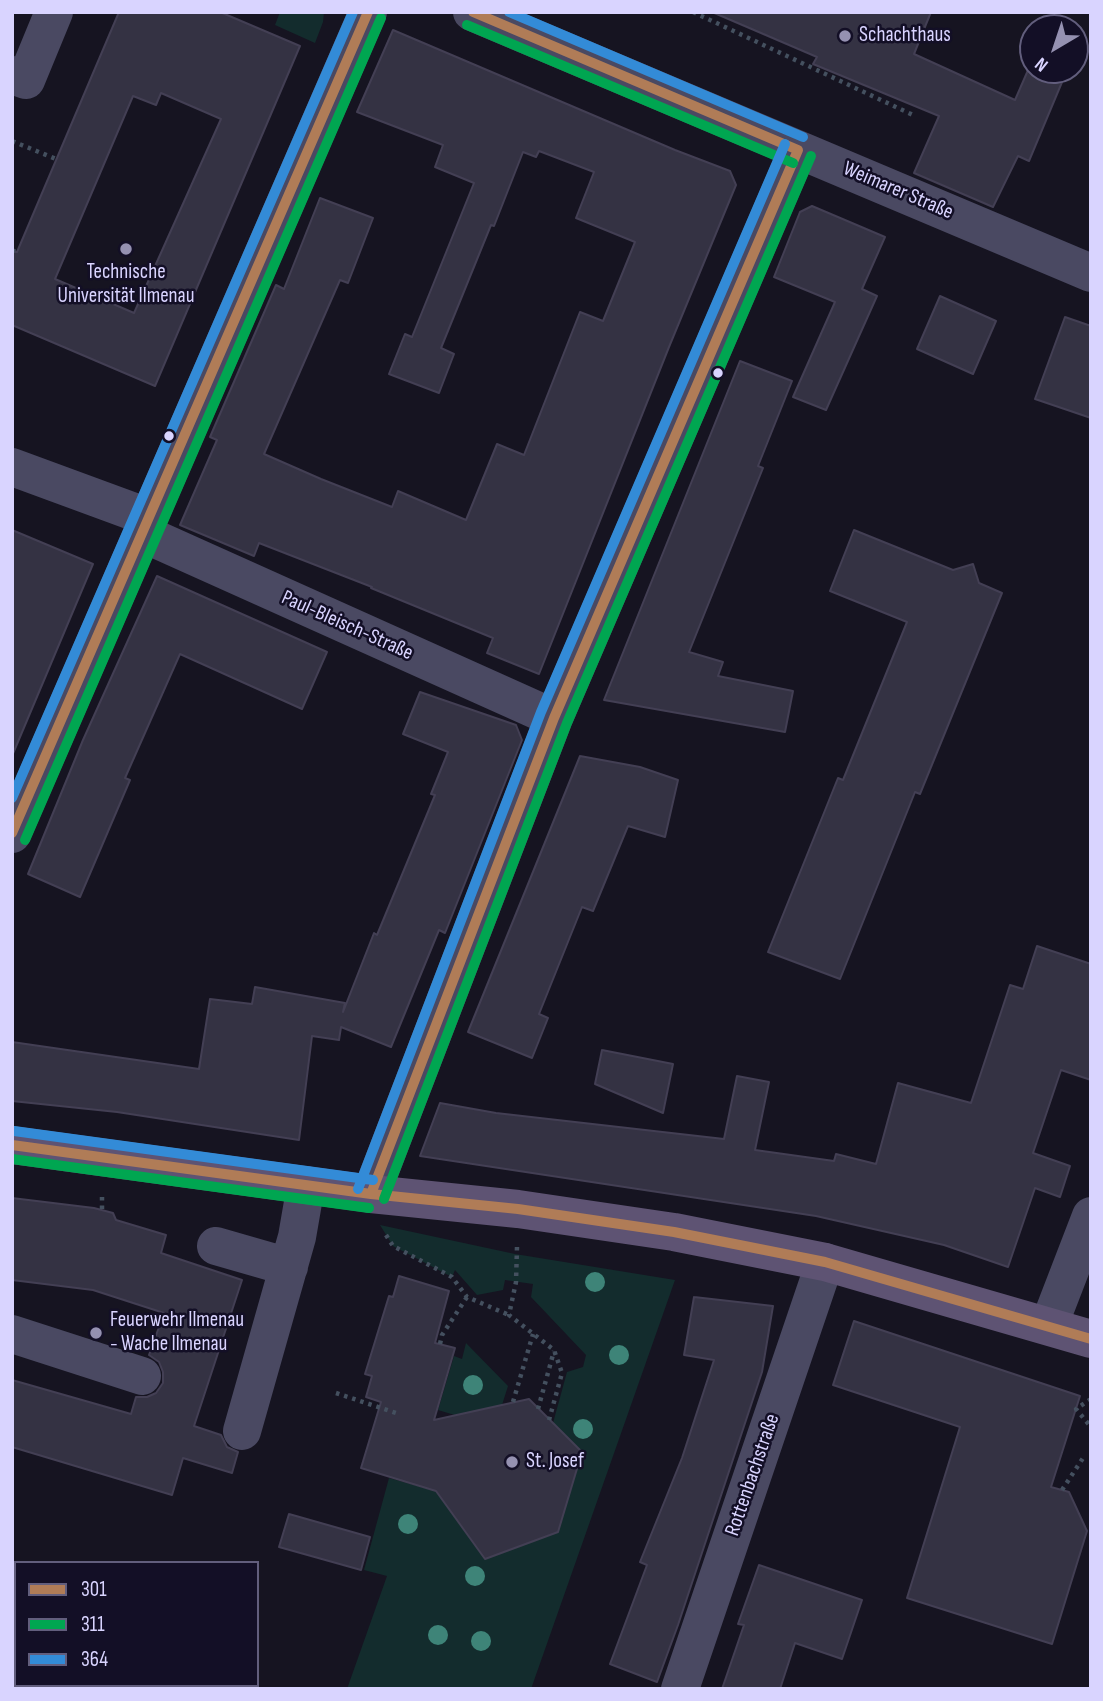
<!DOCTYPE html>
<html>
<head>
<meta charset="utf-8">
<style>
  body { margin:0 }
  #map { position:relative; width:1103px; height:1701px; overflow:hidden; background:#161421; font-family:"Sofia Sans Condensed",sans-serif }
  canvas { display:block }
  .frame { position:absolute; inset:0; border:14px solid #d9d4ff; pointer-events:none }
  .legend { position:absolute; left:14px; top:1561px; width:245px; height:126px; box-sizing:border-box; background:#130f26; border:2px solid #625e7d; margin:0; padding:9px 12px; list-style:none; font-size:21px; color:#d9d4ff }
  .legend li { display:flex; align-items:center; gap:14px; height:35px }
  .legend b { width:35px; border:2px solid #625e7d }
  .north { position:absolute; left:1019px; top:14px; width:70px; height:70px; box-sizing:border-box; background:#130f26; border:2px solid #625e7d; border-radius:50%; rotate:219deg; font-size:19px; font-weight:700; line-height:28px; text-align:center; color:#d9d4ff }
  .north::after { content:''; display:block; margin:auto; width:24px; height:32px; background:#9591b1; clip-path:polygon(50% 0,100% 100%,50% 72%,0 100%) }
</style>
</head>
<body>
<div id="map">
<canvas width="1103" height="1701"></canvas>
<div class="frame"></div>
<ul class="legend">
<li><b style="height:9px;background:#b07c57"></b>301</li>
<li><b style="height:9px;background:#00a651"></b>311</li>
<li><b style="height:9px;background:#338bd7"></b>364</li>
</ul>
<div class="north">N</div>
</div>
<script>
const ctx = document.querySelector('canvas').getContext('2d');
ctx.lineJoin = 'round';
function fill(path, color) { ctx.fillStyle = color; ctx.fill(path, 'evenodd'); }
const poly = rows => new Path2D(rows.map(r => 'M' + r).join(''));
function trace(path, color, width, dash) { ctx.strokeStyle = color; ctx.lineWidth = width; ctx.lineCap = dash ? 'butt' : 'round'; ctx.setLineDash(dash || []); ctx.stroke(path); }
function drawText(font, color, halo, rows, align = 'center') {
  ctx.font = font + ' "Sofia Sans Condensed",sans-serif'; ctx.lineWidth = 5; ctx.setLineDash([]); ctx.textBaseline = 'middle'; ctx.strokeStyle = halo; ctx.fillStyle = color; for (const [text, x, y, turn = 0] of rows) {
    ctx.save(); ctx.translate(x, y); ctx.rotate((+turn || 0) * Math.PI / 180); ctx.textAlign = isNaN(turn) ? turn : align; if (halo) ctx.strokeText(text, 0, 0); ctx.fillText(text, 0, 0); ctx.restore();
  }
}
fill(poly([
  [280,12,324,12,323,22,315,43,275,25],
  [380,1225,515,1254,675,1280,531,1689,347,1689,387,1576,364,1570,389,1478,436,1491,485,1559,558,1532,582,1453,553,1423,567,1372,583,1367,586,1355,531,1297,533,1284,505,1280,503,1290,477,1295,455,1270,452,1277,393,1246],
  [466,1343,508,1386,502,1405,458,1416,438,1410,454,1356,462,1359]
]), '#132c2d');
const building = poly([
  [119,12,220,12,300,46,155,386,12,325,12,252,17,252,119,12],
  [161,93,221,119,134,313,55,279,133,96,156,105,161,93],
  [712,12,931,12,914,54,1015,100,1032,61,1033,70,1054,70,1065,75,1029,161,1018,156,993,207,914,173,939,116,813,64,817,57,712,12],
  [393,30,675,150,730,171,736,185,669,347,539,674,487,653,493,638,371,588,372,587,259,543,254,556,180,525,217,440,210,437,276,285,284,289,320,198,373,218,348,283,340,280,264,454,321,479,392,507,398,491,466,520,497,444,524,455,580,312,603,321,635,242,576,218,594,172,539,151,536,157,523,152,494,226,491,225,441,348,454,354,439,393,389,374,405,334,412,337,474,183,435,167,443,145,357,112,393,30],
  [812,206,885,237,862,289,877,296,826,410,793,397,835,302,774,277,800,212,812,206],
  [940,296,996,321,973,374,917,349,940,296],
  [1065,317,1091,326,1091,418,1035,399,1065,317],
  [740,361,792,381,758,466,763,468,689,652,723,662,718,676,793,691,785,732,604,700,740,361],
  [12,530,93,564,12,756,12,530],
  [854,530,953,570,973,564,979,583,1002,593,920,794,915,792,840,979,768,952,838,778,843,780,907,622,830,591,854,530],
  [157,576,327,652,302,709,180,654,125,778,130,780,80,897,28,874,83,740,157,576],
  [420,692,516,725,522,740,445,933,439,930,391,1047,341,1027,339,1040,312,1036,299,1140,117,1112,12,1101,12,1042,199,1069,210,999,252,1004,255,987,345,1003,343,1012,374,933,377,935,435,795,431,794,448,752,403,734,420,692],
  [580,756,640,767,678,780,665,837,628,826,593,911,582,907,539,1014,548,1018,532,1058,468,1032,580,756],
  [1037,946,1091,964,1091,1080,1061,1070,1033,1153,1070,1166,1060,1197,1035,1188,1008,1267,944,1245,816,1216,420,1156,440,1103,496,1113,724,1139,737,1076,769,1082,755,1150,834,1161,836,1154,876,1164,898,1083,971,1103,1010,985,1023,989,1037,946],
  [602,1050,673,1064,663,1113,595,1084,602,1050],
  [12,1198,94,1208,113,1213,116,1220,166,1235,161,1253,242,1280,194,1426,221,1435,227,1447,238,1452,232,1473,183,1458,172,1495,12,1447,12,1380,131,1414,136,1397,147,1397,156,1393,163,1383,163,1372,159,1362,149,1355,164,1313,93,1290,12,1280,12,1198],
  [399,1276,449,1291,435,1343,455,1348,434,1420,529,1399,582,1452,558,1532,485,1559,436,1491,361,1468,381,1402,366,1397,372,1376,365,1374,389,1296,393,1297,399,1276],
  [694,1297,773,1306,762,1372,678,1625,657,1682,610,1664,647,1565,640,1562,682,1458,714,1360,684,1355,694,1297],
  [854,1321,1080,1396,1051,1487,1069,1492,1087,1531,1052,1644,907,1598,960,1427,833,1385,854,1321],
  [289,1514,370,1537,361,1570,279,1547,289,1514],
  [759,1565,862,1600,842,1659,795,1643,780,1689,722,1689,744,1625,738,1624,759,1565]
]);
fill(building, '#343243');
trace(building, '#433f54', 2);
trace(poly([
  [693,12,913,115],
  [12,141,56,159],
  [12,250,17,253],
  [102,1197,102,1210],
  [386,1235,393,1246,452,1277,467,1297,509,1315],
  [517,1247,516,1282,509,1315,554,1350,562,1373,549,1420],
  [440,1344,442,1335,467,1297],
  [336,1393,399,1414],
  [1091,1399,1076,1409,1091,1427],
  [513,1402,533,1334],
  [538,1409,554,1351],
  [1062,1490,1083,1458]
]), '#44505f', 4.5, [3.5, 5]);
trace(poly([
  [472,12,1091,273],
  [12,75,26,80,54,12],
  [12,467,148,517],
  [142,533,554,718],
  [12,834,368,12],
  [371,1194,554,718,798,150],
  [216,1246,289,1267],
  [1049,1325,1091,1216],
  [12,1334,142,1376],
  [242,1431,297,1237,306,1185],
  [680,1689,825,1262]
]), '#4a4962', 38);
trace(poly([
  [12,1145,371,1194,518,1209,674,1232,825,1262,1091,1339]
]), '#5e5373', 38);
trace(poly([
  [473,12,798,150],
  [12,833,368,12],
  [12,1145,371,1194,518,1209,674,1232,825,1262,1091,1339],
  [371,1194,554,718,798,150]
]), '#b07c57', 10);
trace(poly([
  [467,25,793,163],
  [25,840,381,18],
  [12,1159,369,1208],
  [384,1199,567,723,811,156]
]), '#00a651', 10);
trace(poly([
  [509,12,803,137],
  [12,798,353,12],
  [14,1131,373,1180],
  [358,1189,541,712,785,144]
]), '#338bd7', 10);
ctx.fillStyle = '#3e8478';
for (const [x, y] of [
  [595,1282],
  [619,1355],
  [473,1385],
  [583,1429],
  [408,1524],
  [475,1576],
  [438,1635],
  [481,1641]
]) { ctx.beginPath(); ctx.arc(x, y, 10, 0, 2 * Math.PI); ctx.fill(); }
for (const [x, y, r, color] of [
  [845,36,7,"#9591b1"],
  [126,249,7,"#9591b1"],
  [718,373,6,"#d9d4ff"],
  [169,436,6,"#d9d4ff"],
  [96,1333,7,"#9591b1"],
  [512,1462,7,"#9591b1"]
]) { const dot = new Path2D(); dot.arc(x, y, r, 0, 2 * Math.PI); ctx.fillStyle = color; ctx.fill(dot); trace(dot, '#130f26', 2.5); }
drawText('21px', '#d9d4ff', '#130f26', [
  ["Schachthaus",859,36],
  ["Technische",126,273,"center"],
  ["Universität Ilmenau",126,297,"center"],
  ["Feuerwehr Ilmenau",110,1321],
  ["- Wache Ilmenau",110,1345],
  ["St. Josef",526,1462]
], 'left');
drawText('21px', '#d9d4ff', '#130f26', [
  ["Weimarer Straße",898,191,23],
  ["Paul-Bleisch-Straße",347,626,24],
  ["Rottenbachstraße",753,1475,-71]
]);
</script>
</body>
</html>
